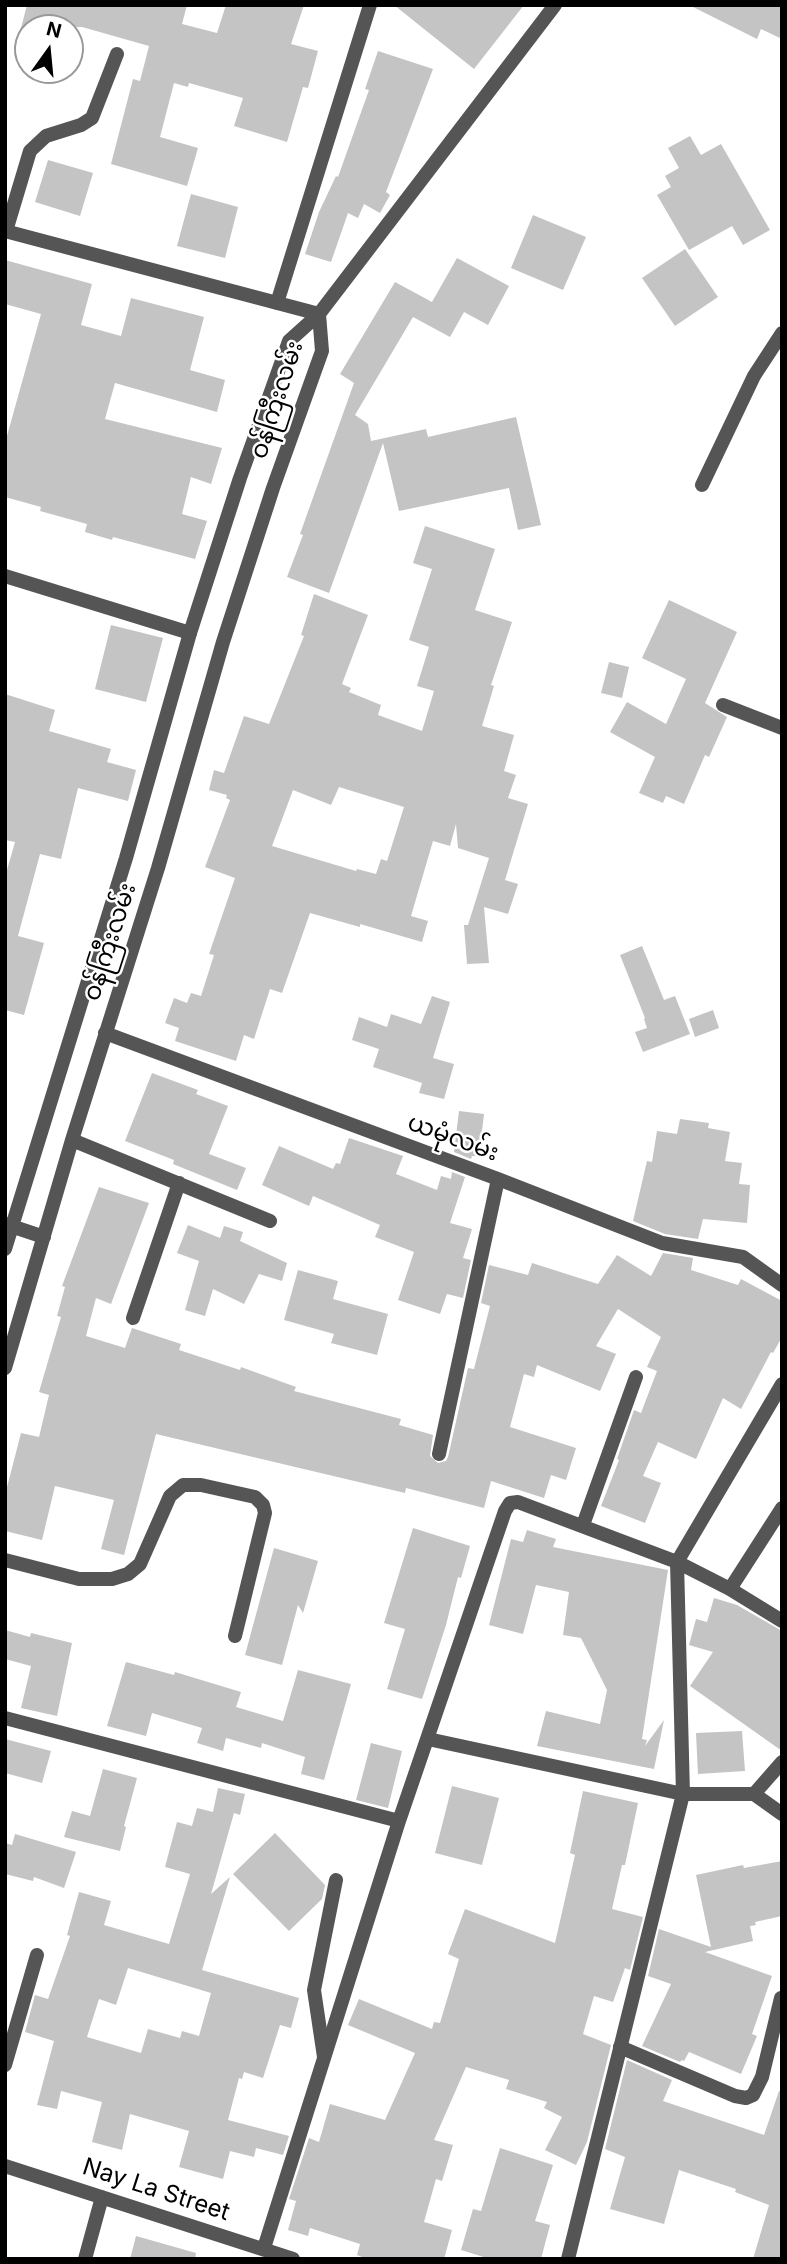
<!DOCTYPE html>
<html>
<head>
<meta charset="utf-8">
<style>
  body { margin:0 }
  #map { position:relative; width:787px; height:2264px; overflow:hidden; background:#fff; font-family:Inter,sans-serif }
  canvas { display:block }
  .frame { position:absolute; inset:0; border:7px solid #000; pointer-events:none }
  .north { position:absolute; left:14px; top:14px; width:70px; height:70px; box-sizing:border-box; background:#fff; border:2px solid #999; border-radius:50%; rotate:15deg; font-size:19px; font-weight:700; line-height:28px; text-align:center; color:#000 }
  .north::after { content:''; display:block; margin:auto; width:24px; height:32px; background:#000; clip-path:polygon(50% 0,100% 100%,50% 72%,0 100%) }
</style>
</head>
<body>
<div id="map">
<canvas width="787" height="2264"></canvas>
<div class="frame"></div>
<div class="north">N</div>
</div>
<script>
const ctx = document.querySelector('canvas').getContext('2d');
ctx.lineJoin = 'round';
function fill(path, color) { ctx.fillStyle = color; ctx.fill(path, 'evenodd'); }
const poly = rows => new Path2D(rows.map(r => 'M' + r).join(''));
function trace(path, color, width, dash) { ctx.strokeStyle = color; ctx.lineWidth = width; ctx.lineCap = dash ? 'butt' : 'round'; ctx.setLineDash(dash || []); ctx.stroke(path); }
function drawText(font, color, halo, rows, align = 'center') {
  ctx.font = font + ' Inter,"Noto Sans Myanmar",sans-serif'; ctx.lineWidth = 5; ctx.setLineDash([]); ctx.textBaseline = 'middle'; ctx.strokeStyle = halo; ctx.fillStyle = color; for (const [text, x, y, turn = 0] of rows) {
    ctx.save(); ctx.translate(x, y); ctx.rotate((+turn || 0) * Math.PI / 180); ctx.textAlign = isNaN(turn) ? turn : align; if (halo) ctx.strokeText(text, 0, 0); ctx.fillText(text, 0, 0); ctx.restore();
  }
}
fill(poly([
  [27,5,187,5,182,24,217,33,226,5,304,5,291,44,318,51,308,88,303,87,287,142,234,126,243,98,189,83,188,87,174,83,160,137,198,148,187,186,111,164,133,79,140,81,149,46,82,27,21,28],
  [394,5,524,5,474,69],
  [689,5,782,5,782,39,761,29,757,39],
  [378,51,433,69,386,192,390,195,380,213,364,204,358,218,348,213,331,262,305,254,319,212,336,176,338,177,369,90,365,89],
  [690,136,701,155,721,144,770,230,743,245,732,226,689,250,657,195,671,187,665,176,679,168,668,148],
  [48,160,93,173,80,216,35,202],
  [191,194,238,207,225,258,177,246],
  [533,215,586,237,563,290,511,268],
  [685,249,718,297,675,326,642,278],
  [457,258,509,286,488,325,464,312,450,337,413,317,355,415,368,424,371,441,426,429,428,437,516,417,541,525,518,530,509,488,399,511,383,443,329,593,287,577,303,535,300,534,354,383,340,374,395,282,432,302],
  [5,260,92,284,81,325,121,336,131,298,204,317,190,370,225,380,217,412,115,383,105,419,222,448,211,484,191,477,182,514,207,521,195,559,113,537,112,540,85,532,87,524,40,511,41,507,5,497,5,443,41,314,5,304],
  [425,526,495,549,475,610,512,622,491,685,494,686,482,726,514,735,504,771,516,775,508,798,528,804,505,880,518,884,508,914,484,907,489,963,467,964,464,925,468,925,489,858,458,848,456,824,450,846,433,841,411,916,428,921,422,942,360,924,360,927,310,913,282,993,270,989,254,1039,244,1035,236,1061,175,1041,179,1028,165,1023,174,998,187,1003,191,993,201,996,214,955,209,954,235,878,205,867,230,800,226,798,227,795,209,790,214,770,224,773,244,716,269,724,304,636,301,635,314,594,368,615,342,684,351,688,349,692,381,705,378,715,422,731,434,691,417,686,429,647,409,640,432,569,413,563],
  [339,787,404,807,387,861,381,859,376,874,357,869,356,871,272,846,293,790,331,805],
  [669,600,737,632,705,703,727,717,709,757,705,755,684,804,666,796,663,803,639,793,655,757,610,732,627,702,666,724,686,679,642,658],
  [111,625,163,638,146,702,95,689],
  [609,662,629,667,622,698,601,693],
  [5,694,55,710,49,731,111,749,107,762,136,770,128,801,78,788,61,859,40,854,18,936,44,943,24,1015,5,1010,5,877,15,842,5,840],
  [642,946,664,1000,675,996,690,1034,643,1052,635,1032,647,1028,644,1019,645,1018,620,955],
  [432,996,450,1002,433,1058,454,1064,444,1099,419,1093,422,1083,373,1067,379,1049,352,1040,359,1017,387,1027,391,1014,421,1024],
  [713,1010,719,1028,695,1037,689,1019],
  [152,1073,198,1090,196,1094,228,1106,209,1154,246,1168,237,1190,173,1164,174,1160,125,1141],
  [459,1111,484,1114,479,1156,472,1156,471,1159,454,1152],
  [680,1119,709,1123,708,1128,730,1132,725,1161,742,1163,739,1184,750,1185,747,1223,703,1219,698,1239,665,1234,633,1221,647,1161,652,1162,657,1131,677,1134],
  [349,1138,403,1156,396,1174,437,1190,441,1176,451,1179,452,1172,465,1177,450,1223,472,1229,463,1258,471,1260,463,1298,447,1294,440,1314,398,1300,414,1252,375,1237,380,1225,313,1196,309,1206,262,1185,279,1146,333,1169,336,1163,340,1164],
  [99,1187,149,1203,111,1304,96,1298,86,1336,125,1348,132,1328,181,1344,179,1350,240,1370,241,1367,296,1387,294,1391,401,1419,399,1425,433,1435,430,1456,438,1463,446,1461,448,1457,468,1368,474,1369,490,1306,481,1303,489,1265,528,1275,532,1263,598,1284,617,1255,651,1276,663,1253,693,1258,691,1270,738,1285,741,1279,782,1301,782,1337,773,1353,771,1352,741,1409,723,1398,696,1459,658,1442,643,1476,661,1483,645,1523,601,1506,619,1460,617,1459,634,1410,641,1413,657,1371,647,1367,661,1337,618,1309,596,1346,616,1354,600,1391,537,1365,534,1377,524,1374,510,1427,576,1448,566,1480,551,1475,544,1498,491,1481,484,1508,406,1488,405,1493,156,1434,124,1555,101,1549,114,1500,55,1486,42,1540,5,1531,5,1495,21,1433,39,1437,49,1395,39,1392,61,1317,57,1316,65,1287,62,1286],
  [188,1225,220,1238,224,1226,243,1232,240,1241,287,1263,282,1281,259,1274,244,1304,213,1289,205,1316,185,1310,199,1261,177,1253],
  [298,1270,338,1281,333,1299,388,1314,377,1355,331,1343,334,1334,284,1320],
  [413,1528,470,1546,461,1578,458,1577,446,1625,422,1699,387,1689,405,1629,384,1623],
  [527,1530,556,1539,553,1547,668,1570,642,1739,647,1740,645,1746,664,1720,654,1769,537,1746,546,1711,600,1724,607,1690,581,1638,563,1635,569,1592,536,1585,523,1634,489,1625,511,1539,523,1542],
  [274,1548,318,1561,303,1613,298,1605,282,1665,245,1655],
  [714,1598,737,1605,782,1631,782,1751,690,1686,713,1652,689,1645,696,1619,707,1622],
  [5,1630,30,1637,31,1633,72,1643,57,1716,21,1708,31,1666,5,1659],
  [126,1662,174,1675,175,1672,241,1692,236,1707,283,1721,298,1670,351,1684,324,1780,301,1774,305,1757,262,1743,261,1748,226,1738,223,1751,197,1743,202,1728,152,1713,146,1736,107,1726],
  [742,1731,745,1771,698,1774,696,1733],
  [5,1739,51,1751,42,1783,5,1773],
  [371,1743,402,1751,388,1808,356,1800],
  [103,1769,137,1778,124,1826,126,1827,120,1851,64,1837,72,1811,90,1816],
  [452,1786,499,1798,482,1865,435,1853],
  [218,1788,245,1794,240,1815,234,1813,211,1894,230,1877,202,1970,299,1998,291,2028,280,2025,263,2078,244,2072,242,2079,239,2078,228,2120,289,2136,283,2155,256,2148,254,2157,230,2151,223,2179,179,2167,189,2131,130,2114,122,2150,92,2142,102,2102,61,2091,57,2109,37,2105,54,2041,25,2032,35,1995,48,1999,70,1936,67,1935,79,1892,111,1901,104,1925,169,1944,190,1874,165,1867,177,1822,192,1826,197,1808,213,1812],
  [128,1968,211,1993,199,2036,182,2031,180,2038,148,2029,141,2053,87,2037,99,1999,116,2005],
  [583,1791,638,1803,625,1865,622,1865,612,1909,643,1917,630,1970,625,1968,613,2002,594,1996,583,2034,611,2045,587,2142,576,2165,545,2150,562,2117,544,2108,547,2102,506,2089,509,2080,466,2067,434,2140,453,2145,442,2181,436,2179,424,2222,452,2230,444,2259,367,2259,357,2255,360,2244,310,2228,308,2236,288,2230,296,2201,289,2199,309,2138,319,2142,330,2104,385,2120,415,2053,348,2025,359,1999,432,2029,434,2022,440,2023,459,1959,448,1954,465,1909,555,1943,575,1855,570,1853],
  [275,1833,325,1885,322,1899,289,1931,233,1874],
  [15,1834,76,1852,64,1888,34,1877,33,1881,5,1874,5,1843,12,1845],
  [782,1861,782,1916,755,1922,756,1925,750,1926,753,1941,705,1952,772,1976,752,2034,757,2036,741,2074,689,2052,684,2061,682,2060,680,2062,642,2046,671,1984,648,1976,659,1929,711,1947,696,1875,743,1865,744,1868],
  [627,2060,672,2080,663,2101,764,2135,779,2091,782,2092,782,2259,753,2259,769,2205,735,2192,736,2189,679,2170,664,2224,610,2209,625,2157,605,2149],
  [500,2148,553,2165,535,2221,550,2225,541,2259,490,2259,461,2250,473,2209,481,2211],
  [136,2236,196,2253,195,2259,130,2259]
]), '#c4c4c4');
trace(poly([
  [6,231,30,151,46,136,81,125,92,118,117,54],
  [5,576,190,633],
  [5,1560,79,1579,112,1579,128,1574,140,1564,170,1496,183,1485,201,1485,255,1497,263,1505,265,1513,235,1636],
  [620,2047,735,2096,746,2098,753,2095,762,2077,781,1998],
  [324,2057,314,1990,336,1880]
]), '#555', 14);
trace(poly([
  [5,231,319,314],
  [277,303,370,5],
  [702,485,754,376,782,333],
  [723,705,782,728],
  [105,1033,498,1179,662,1243,743,1257,782,1285],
  [72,1140,270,1221],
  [5,1224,44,1237],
  [5,1249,126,858,190,633,240,478,289,341,319,314,555,5],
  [133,1318,179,1183],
  [5,1368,72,1140,158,868,223,642,273,488,322,351,319,314],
  [439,1454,498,1179],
  [583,1525,636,1377],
  [730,1589,782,1508],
  [5,1718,399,1821],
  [428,1739,683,1794,754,1794,782,1814],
  [754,1794,782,1762],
  [5,2065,37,1955],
  [5,2166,293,2259],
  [264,2248,399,1821,505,1511,510,1503,518,1502,677,1562,730,1589,782,1621],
  [85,2259,102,2197],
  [568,2259,683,1794,677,1562,782,1384]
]), '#555', 14);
drawText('24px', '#000', '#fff', [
  ["ဝန်ကြီးလမ်း",277,400,-72],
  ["ဝန်ကြီးလမ်း",110,942,-72],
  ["ယမုံလမ်း",453,1138,20],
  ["Nay La Street",156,2190,18]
]);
</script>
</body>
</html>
